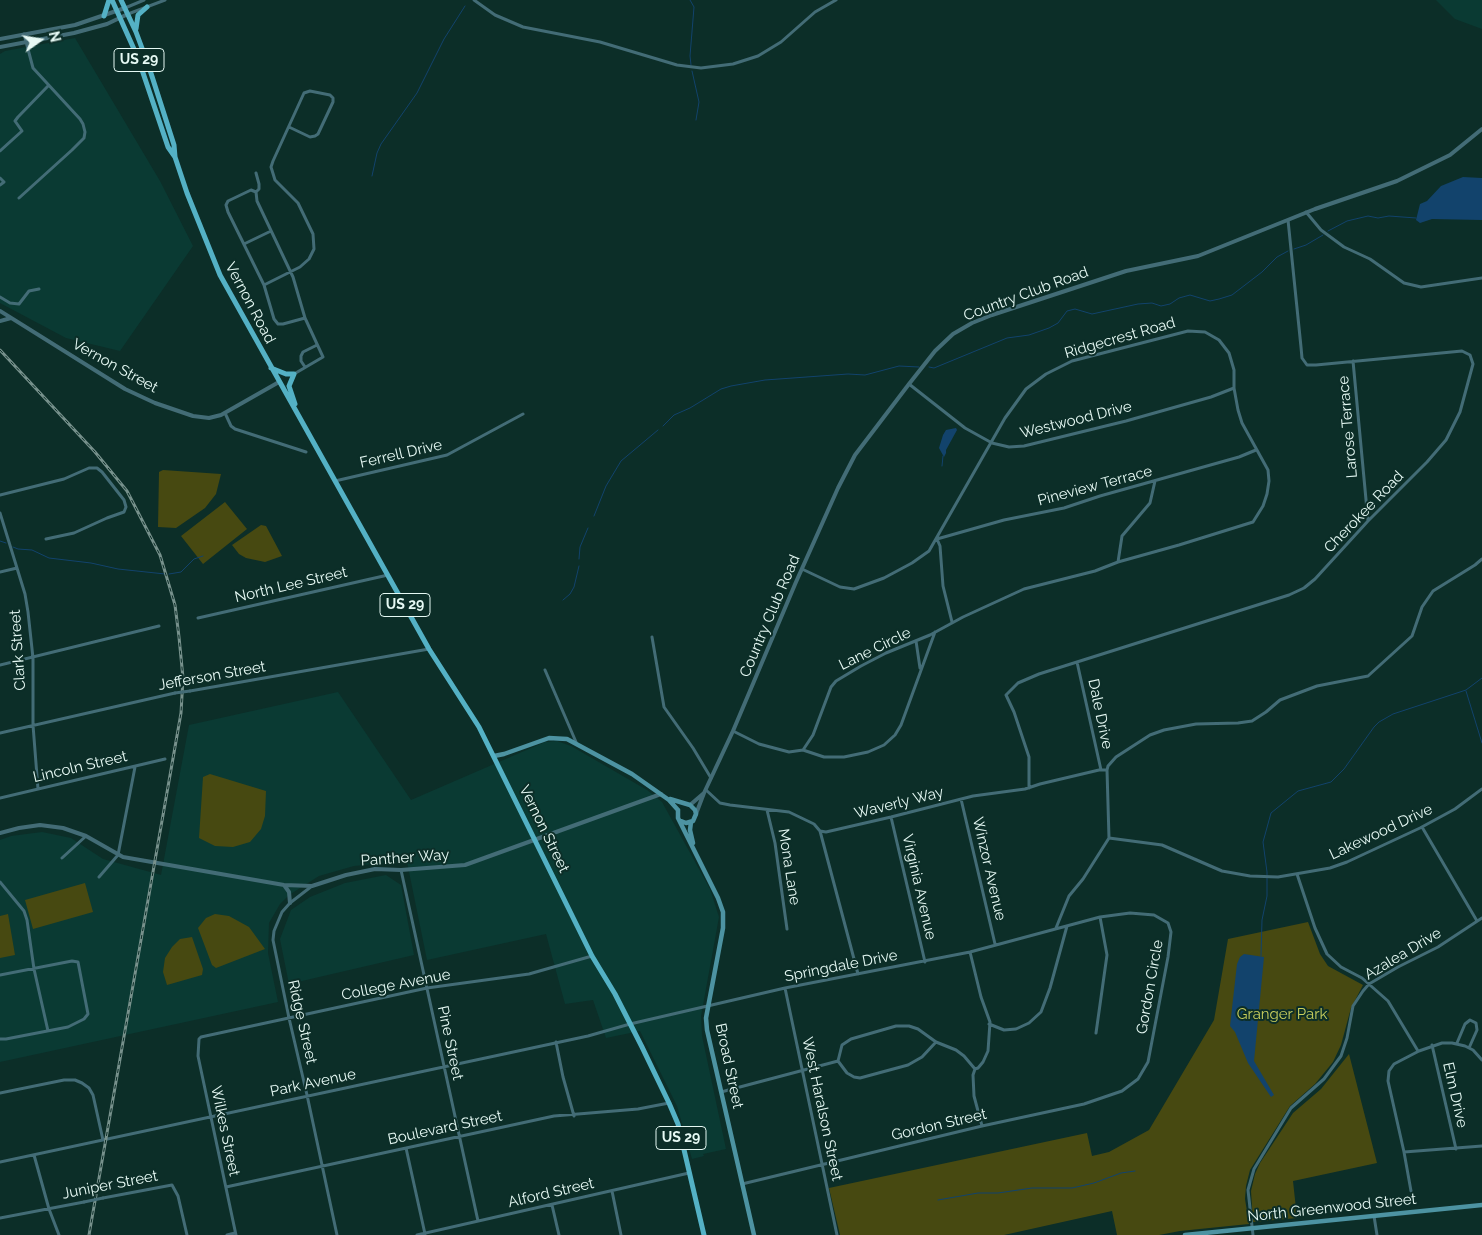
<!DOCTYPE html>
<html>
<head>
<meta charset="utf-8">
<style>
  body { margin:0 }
  #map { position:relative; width:1482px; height:1235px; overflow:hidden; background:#0c2e28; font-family:Raleway,sans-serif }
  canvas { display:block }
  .north { position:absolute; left:15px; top:15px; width:50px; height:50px; -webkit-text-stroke:4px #0c2e28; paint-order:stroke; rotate:77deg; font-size:14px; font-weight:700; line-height:20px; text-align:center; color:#e6f9f4 }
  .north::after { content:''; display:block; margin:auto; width:18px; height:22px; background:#e6f9f4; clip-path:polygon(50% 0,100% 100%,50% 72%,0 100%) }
</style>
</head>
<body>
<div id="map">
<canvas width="1482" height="1235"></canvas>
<div class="north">N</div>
</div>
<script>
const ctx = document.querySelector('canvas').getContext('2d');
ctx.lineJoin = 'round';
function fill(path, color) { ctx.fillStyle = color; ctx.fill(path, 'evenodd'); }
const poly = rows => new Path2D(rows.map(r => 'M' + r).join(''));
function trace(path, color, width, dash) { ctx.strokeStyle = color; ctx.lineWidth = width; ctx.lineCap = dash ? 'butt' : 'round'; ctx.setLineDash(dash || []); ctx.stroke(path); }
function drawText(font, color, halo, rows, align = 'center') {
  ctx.font = font + ' Raleway,sans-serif'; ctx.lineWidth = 4; ctx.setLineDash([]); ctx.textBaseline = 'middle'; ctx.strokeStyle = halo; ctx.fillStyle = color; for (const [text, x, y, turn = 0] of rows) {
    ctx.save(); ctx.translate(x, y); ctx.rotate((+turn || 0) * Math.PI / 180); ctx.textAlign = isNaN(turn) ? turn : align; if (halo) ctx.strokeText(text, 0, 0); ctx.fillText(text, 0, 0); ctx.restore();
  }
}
fill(poly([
  [1436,0,1482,0,1482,29,1455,19],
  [75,38,160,181,193,246,120,351,66,338,0,303,0,54,5,51],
  [338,692,411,800,545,742,557,741,571,746,647,790,662,802,710,889,719,917,701,1016,702,1036,726,1149,703,1154,704,1156,692,1159,677,1106,640,1031,606,1038,593,1000,565,1004,546,934,427,960,407,862,382,863,354,866,319,876,289,895,280,904,269,923,268,953,278,1002,0,1062,0,840,11,836,42,832,71,838,103,859,161,875,189,725],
  [386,875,401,885,414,955,289,984,280,939,291,910,310,897,345,883]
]), '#0a3a33');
fill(poly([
  [163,470,221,474,216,494,205,508,176,528,158,527,159,472],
  [225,502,247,529,203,564,181,536],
  [261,525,266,526,282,556,265,562,246,558,239,554,232,545],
  [210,774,266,791,265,816,261,829,250,842,233,847,215,846,199,838,203,777],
  [85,883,93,912,33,929,25,900],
  [8,914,15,955,0,958,0,916],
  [215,914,229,916,249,927,265,949,216,968,212,965,198,928,206,918],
  [1308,922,1320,954,1328,966,1363,985,1351,1008,1341,1045,1333,1062,1315,1084,1290,1106,1250,1170,1246,1186,1245,1199,1249,1224,1180,1231,1159,1235,1117,1235,1112,1211,1004,1235,840,1235,829,1188,1087,1133,1092,1156,1109,1152,1149,1130,1214,1020,1228,939],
  [192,937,203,969,202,975,167,985,163,972,165,958,172,947,180,939],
  [1349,1054,1377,1163,1293,1181,1297,1218,1253,1222,1251,1191,1255,1174,1260,1163,1293,1113,1321,1089]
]), '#474911');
fill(poly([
  [1463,177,1482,178,1482,220,1432,219,1420,223,1416,220,1420,204,1427,201,1441,186],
  [956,428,957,430,946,450,946,453,944,457,939,448,943,435,946,430],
  [1244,954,1264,957,1254,1061,1274,1095,1271,1097,1248,1063,1235,1032,1230,1026,1237,964,1240,957]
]), '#12436c');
trace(poly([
  [690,0,694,7,690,56,691,65],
  [692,71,699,102,696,120],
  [372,176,377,153,381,144,417,93,444,39,465,6],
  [1328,231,1347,221,1368,216,1378,218,1389,216,1416,218],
  [1294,249,1306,245,1323,235],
  [929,367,934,368,1007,338,1029,335,1049,328,1058,323,1067,311,1075,309,1092,314,1138,304,1152,303,1161,306,1170,304,1179,298,1190,295,1210,301,1219,299,1232,295,1262,272,1277,257,1288,251],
  [663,426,674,415,690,408,721,389,731,386,765,380,848,374,865,375,899,366,919,367],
  [942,466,943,456],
  [594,516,606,486,621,461,658,430],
  [0,541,6,543],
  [13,547,18,549,32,550,49,558,91,563,118,569,165,574],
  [579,559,580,547,588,528],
  [169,574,181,572,194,559,203,556],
  [563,600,570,594,574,587,579,566],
  [1466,691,1482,743],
  [1261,956,1262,920,1267,896,1267,872,1263,842,1271,813,1298,791,1331,782,1344,769,1374,727,1379,722,1393,714,1466,690,1482,678],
  [938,1200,978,1193,998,1193,1032,1188,1072,1188,1094,1183,1121,1173,1135,1171]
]), '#12436c', 1);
trace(poly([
  [474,0,495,15,523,27,600,42,677,65,701,68,733,64,758,56,781,42,815,12,836,0],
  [125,8,144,0],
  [128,14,165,0],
  [0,151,22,131,15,121,18,117,48,86],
  [256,173,259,184,259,189,256,192,257,201,293,277,305,318,323,357,294,374],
  [0,178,4,182,0,185],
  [256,192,251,190,228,201,226,205,228,212,264,285,274,319,278,324,283,324,305,318],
  [19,198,72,150,84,138,85,132,83,124,80,119,33,68,24,34],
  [1306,212,1321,230,1344,247,1370,259,1404,283,1421,287,1482,278],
  [244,244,271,231],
  [264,285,300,267,309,259,314,249,313,234,298,203,275,180,271,167,273,161,304,93,310,91,330,95,333,98,333,102,318,134,315,136,310,137,289,127],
  [0,297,10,303,19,304,29,291,39,289],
  [1353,361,1368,521],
  [305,367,301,361,301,356,303,352,317,345],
  [909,384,965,428,992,443,1009,447,1024,446,1126,421,1211,397,1234,388],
  [225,413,231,426,235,429,306,452],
  [335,481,447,455,523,414],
  [0,495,64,479,89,468,97,468,102,472,124,500,126,507,124,512,107,518,74,533,46,539],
  [0,513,25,594,28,612,33,658,33,725,38,789],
  [1118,562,1122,536,1150,503,1155,481],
  [0,572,17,568],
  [198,618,388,575],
  [952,622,943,586,940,546,937,539,1004,520,1064,508,1100,496,1239,457,1256,450],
  [652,637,664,707,693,748,711,778],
  [916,641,920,668],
  [1077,662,1101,770],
  [0,665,159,626],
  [545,670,576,742],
  [190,691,429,649],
  [733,731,759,744,789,752,803,750,813,735,831,687,836,681,861,666,886,653,930,635,963,617,1024,589,1095,571,1118,562,1179,545,1253,522,1263,506,1267,494,1269,481,1268,470,1242,423,1238,410,1234,388,1234,370,1229,353,1219,340,1205,332,1188,331,1072,361,1046,374,1026,389,1005,418,929,551,912,563,884,578,854,589,840,587,802,569],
  [0,733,175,693],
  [803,750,824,757,844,757,868,752,884,745,895,735,901,725,935,632],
  [1029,788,1029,757,1014,712,1006,695,1018,683,1039,674,1289,595,1304,588,1315,579,1368,521,1427,462,1446,440,1460,412,1473,364,1470,355,1462,351,1316,365,1307,365,1302,358,1301,347,1288,220],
  [706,790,720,803,730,805,789,812,814,824,820,831,826,832,891,817,973,796,1025,789,1040,784,1099,770,1107,770],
  [0,798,165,759],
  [961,799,995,944],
  [767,810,775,843,787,929],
  [891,817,925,962],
  [1422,827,1477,921],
  [820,831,858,974],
  [1109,838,1162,845,1222,871,1250,876,1278,877,1330,868,1347,862,1420,828,1455,809,1482,789],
  [62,858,86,836],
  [401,870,478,1221],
  [1297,874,1315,928,1327,954,1341,967,1362,978,1388,1001,1418,1051],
  [99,877,118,855,135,767],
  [0,882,24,911,27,920,34,969,48,1031],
  [312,886,290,903,282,912,274,931,273,940,289,1018,307,1095,337,1235],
  [1056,928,1069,896,1083,879,1109,838,1107,770,1108,766,1116,757,1150,735,1164,730,1196,724,1238,723,1252,721,1266,712,1280,700,1317,686,1368,676,1412,636,1422,607,1433,591,1475,565,1482,559],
  [970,952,981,997,990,1022,988,1051,983,1062,978,1068,975,1069,973,1075,974,1096,982,1126],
  [0,975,72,961,78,962,88,1014,84,1019,68,1027,6,1039,0,1039],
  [785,988,837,1235],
  [989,1024,1004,1030,1016,1029,1029,1023,1041,1012,1050,988,1067,926],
  [1096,1033,1107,955,1100,917],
  [556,1042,563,1077,574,1116],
  [1457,1043,1465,1024,1470,1020,1476,1023,1477,1030,1469,1048],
  [1432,1045,1456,1149],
  [838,1061,842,1045,851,1039,896,1026,909,1026,918,1029,936,1042,956,1050,964,1056,975,1069],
  [838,1061,847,1073,854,1077,860,1078,908,1065,922,1057,936,1042],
  [721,1092,838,1061],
  [0,1093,64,1080,75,1080,82,1083,89,1088,93,1095,103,1140],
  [406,1148,425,1234],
  [1404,1152,1482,1146],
  [34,1155,49,1209,59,1235],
  [0,1162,588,1036,630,1024,785,988,970,952,1100,917,1130,913,1154,915,1168,923,1171,932,1168,957,1148,1062,1138,1079,1122,1091,1084,1104,982,1126,742,1184],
  [226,1187,554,1116,638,1109,669,1103],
  [612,1191,621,1235],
  [1411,1191,1404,1152,1388,1081,1389,1071,1394,1064,1419,1051,1442,1043,1452,1043,1465,1046,1473,1050,1482,1060],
  [103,1198,172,1185,178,1196,187,1235],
  [552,1205,559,1235],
  [1374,1216,1377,1235],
  [0,1218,84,1202],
  [227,1235,235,1233],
  [236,1235,198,1056,199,1039,201,1037,427,988,529,974,592,956],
  [417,1235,689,1173],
  [1253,1235,1248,1190,1254,1169,1291,1108,1324,1079,1341,1056,1347,1038,1353,1006,1363,991,1369,984,1398,967,1438,947,1482,918]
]), '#436c76', 3);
trace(poly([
  [0,39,75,25,125,8],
  [0,47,74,33,107,24,128,14],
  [0,311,125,389,155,403,193,416,209,418,221,415,279,382],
  [0,321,11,318],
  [690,805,704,793],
  [696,814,704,793,733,731,796,582,838,488,855,455,909,384,935,351,953,334,972,323,992,315,1126,271,1198,256,1315,209,1397,181,1450,155,1482,129],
  [0,833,19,828,40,825,63,828,86,836,123,857,284,885,312,886,346,875,375,869,401,870,465,865,661,794],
  [284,885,289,892,290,903]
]), '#436c76', 4);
trace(poly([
  [494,756,504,754,549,738,567,739,632,774,669,800,678,810],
  [670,799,690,805,695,810,696,814,693,821,686,823,681,821],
  [678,810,678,818,718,898,723,912,723,928,706,1018,707,1030,754,1235],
  [691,822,690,830,693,843],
  [1185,1235,1482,1205]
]), '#4d93a2', 4.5);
trace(poly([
  [112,0,138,58,168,147,175,157],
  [121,0,136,32,149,67,174,145,175,157,187,193,220,275,429,649,479,727,592,956,615,994,642,1047,669,1103,678,1124,704,1235],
  [104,16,109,0],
  [136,29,138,15,147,7],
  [271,368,286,374,294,374],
  [294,374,289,386,295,404]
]), '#54b1c5', 5);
const rail = poly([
  [0,350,95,452,127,491,160,555,175,605,179,637,183,678,181,713,89,1235]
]);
trace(rail, '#77918c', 3);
trace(rail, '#0c2e28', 1, [4]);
trace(poly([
  [175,693,190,691],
  [84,1202,103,1198]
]), '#436c76', 3);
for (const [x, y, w] of [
  [139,60,50],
  [405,605,50],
  [681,1138,50]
]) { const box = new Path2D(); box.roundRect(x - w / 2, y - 11.5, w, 23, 4); ctx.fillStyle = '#0c2e28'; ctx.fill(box); trace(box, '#e6f9f4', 1); }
drawText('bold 14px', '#e6f9f4', null, [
  ["US 29",139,60],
  ["US 29",405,605],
  ["US 29",681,1138]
]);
drawText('15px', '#e6f9f4', '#0c2e28', [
  ["Country Club Road",1026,294,-20],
  ["Vernon Road",250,303,62],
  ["Ridgecrest Road",1120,338,-16],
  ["Vernon Street",115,366,29],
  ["Westwood Drive",1076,420,-14],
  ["Larose Terrace",1348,427,-95],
  ["Ferrell Drive",401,454,-13],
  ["Pineview Terrace",1095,486,-15],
  ["Cherokee Road",1364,512,-46],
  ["North Lee Street",291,585,-13],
  ["Country Club Road",770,616,-67],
  ["Lane Circle",875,649,-26],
  ["Clark Street",18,650,-94],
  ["Jefferson Street",212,676,-10],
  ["Dale Drive",1100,714,78],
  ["Lincoln Street",80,767,-13],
  ["Waverly Way",899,803,-14],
  ["Vernon Street",544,829,64],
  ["Lakewood Drive",1381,832,-25],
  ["Panther Way",405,858,-4],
  ["Mona Lane",789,867,81],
  ["Winzor Avenue",989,869,77],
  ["Virginia Avenue",919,887,77],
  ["Azalea Drive",1403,954,-31],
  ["Springdale Drive",841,966,-11],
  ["College Avenue",396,985,-11],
  ["Gordon Circle",1150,987,-80],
  ["Ridge Street",302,1022,77],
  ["Pine Street",450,1043,78],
  ["Broad Street",729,1066,78],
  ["Park Avenue",313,1083,-12],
  ["Elm Drive",1455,1095,77],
  ["West Haralson Street",822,1109,78],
  ["Gordon Street",939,1125,-13],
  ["Boulevard Street",445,1128,-12],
  ["Wilkes Street",225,1131,78],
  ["Juniper Street",110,1185,-11],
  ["Alford Street",551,1193,-13],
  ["North Greenwood Street",1332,1208,-6]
]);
drawText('15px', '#c9cf5d', '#0c2e28', [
  ["Granger Park",1282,1014]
]);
</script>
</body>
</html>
